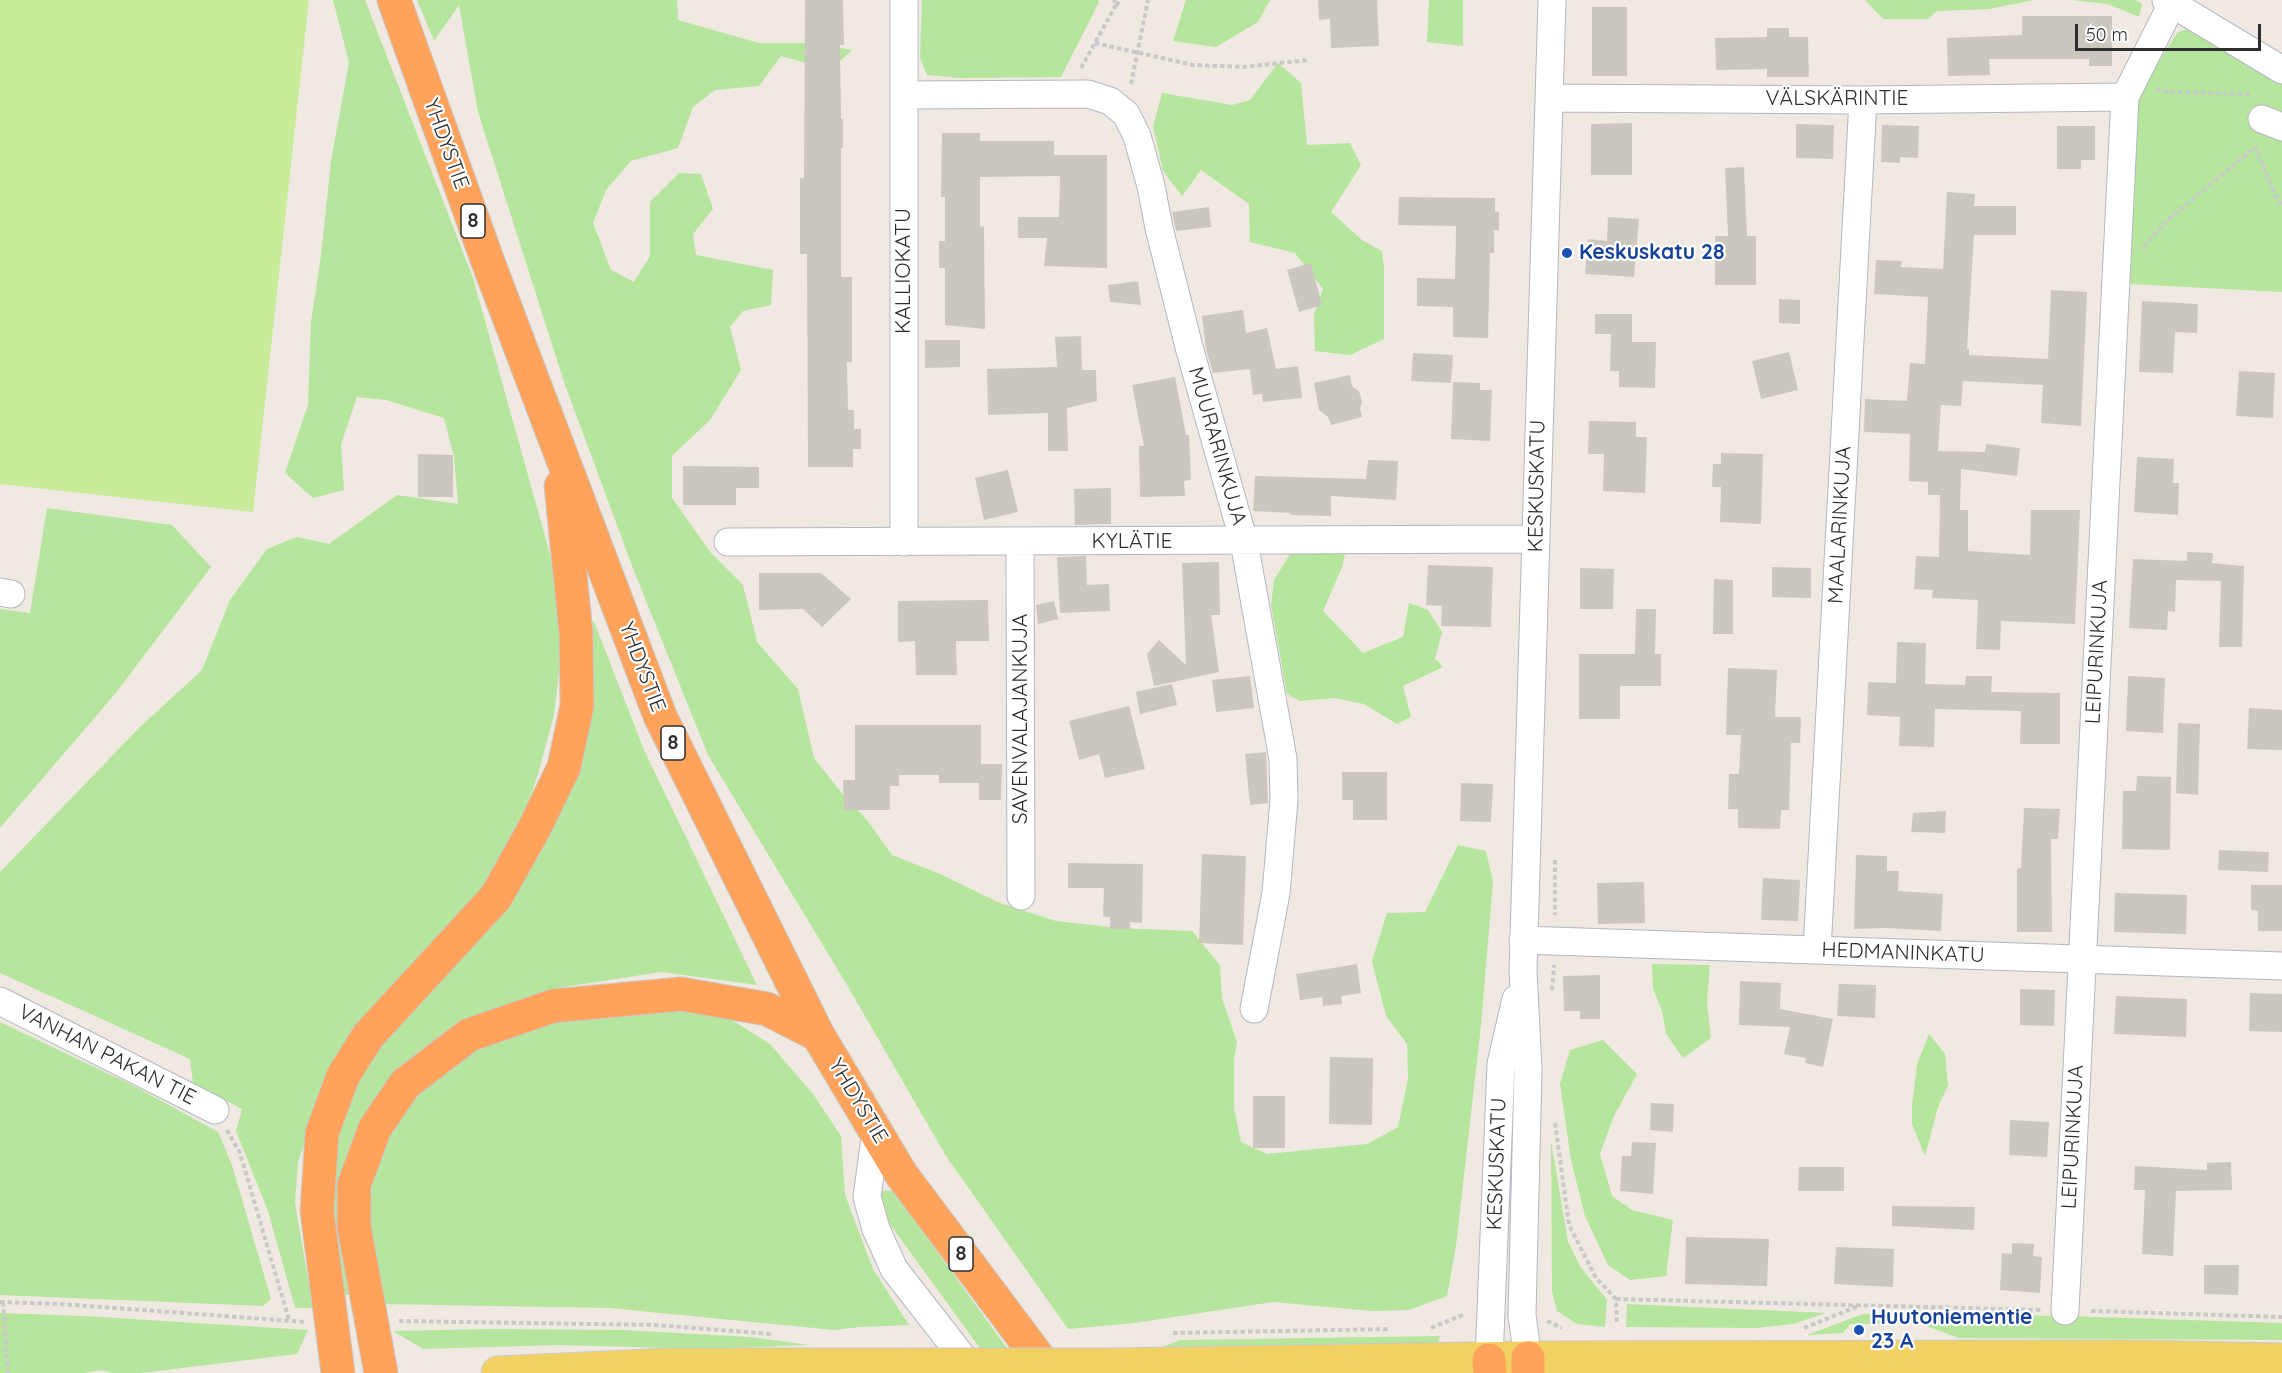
<!DOCTYPE html>
<html>
<head>
<meta charset="utf-8">
<style>
  body { margin:0 }
  #map { position:relative; width:2282px; height:1373px; overflow:hidden; background:#efe9e1; font-family:Quicksand,sans-serif }
  canvas { display:block }
  .scale { position:absolute; left:2075px; top:24px; width:186px; height:27px; box-sizing:border-box; border:3px solid #2e2e2e; border-top:0; padding-left:8px; font-size:18px; line-height:21px; white-space:nowrap; color:#2e2e2e; -webkit-text-stroke:4px #fff; paint-order:stroke }
</style>
</head>
<body>
<div id="map">
<canvas width="2282" height="1373"></canvas>
<div class="scale">50 m</div>
</div>
<script>
const ctx = document.querySelector('canvas').getContext('2d');
ctx.lineJoin = 'round';
function fill(path, color) { ctx.fillStyle = color; ctx.fill(path, 'evenodd'); }
const poly = rows => new Path2D(rows.map(r => 'M' + r).join(''));
function trace(path, color, width, dash) { ctx.strokeStyle = color; ctx.lineWidth = width; ctx.lineCap = dash ? 'butt' : 'round'; ctx.setLineDash(dash || []); ctx.stroke(path); }
function drawText(font, color, halo, rows, align = 'center') {
  ctx.font = font + ' Quicksand,sans-serif'; ctx.lineWidth = 4.5; ctx.setLineDash([]); ctx.textBaseline = 'middle'; ctx.strokeStyle = halo; ctx.fillStyle = color; for (const [text, x, y, turn = 0] of rows) {
    ctx.save(); ctx.translate(x, y); ctx.rotate((+turn || 0) * Math.PI / 180); ctx.textAlign = isNaN(turn) ? turn : align; if (halo) ctx.strokeText(text, 0, 0); ctx.fillText(text, 0, 0); ctx.restore();
  }
}
fill(poly([
  [333,0,365,0,473,278,553,565,562,646,554,715,538,774,520,827,477,897,324,1087,298,1162,295,1203,313,1308,295,1308,268,1211,236,1131,242,1109,193,1083,190,1059,0,973,0,872,140,727,202,670,230,600,267,549,297,537,329,544,397,495,458,504,454,457,444,418,386,400,357,397,341,444,344,490,313,498,285,473,308,405,311,322,321,256,331,161,349,62],
  [417,0,677,0,678,20,759,43,813,43,852,50,836,65,806,63,781,56,759,86,715,90,693,107,678,148,631,161,606,190,593,223,611,270,634,282,650,256,650,202,679,173,701,174,713,209,693,234,696,255,773,270,771,305,743,311,730,327,741,370,710,420,672,456,672,498,711,553,743,585,757,642,798,689,814,758,840,791,867,820,892,855,940,874,1000,903,1056,921,1118,928,1192,931,1220,965,1222,998,1237,1042,1234,1059,1234,1108,1241,1142,1267,1154,1367,1144,1398,1127,1408,1079,1407,1044,1386,1016,1372,961,1387,913,1425,912,1458,845,1486,851,1493,882,1481,1026,1456,1246,1447,1296,1409,1310,1372,1311,1273,1302,1134,1323,1068,1329,946,1156,847,985,708,755,634,571,564,382,478,112,459,5,434,41],
  [922,0,1098,0,1099,2,1061,77,960,78,927,75,920,58],
  [1186,0,1270,0,1258,22,1216,47,1173,41],
  [1429,0,1463,0,1463,46,1427,42],
  [1865,0,2034,0,1989,9,1937,11,1928,19,1883,19],
  [2072,0,2136,0,2142,4,2139,17,2108,4],
  [2188,29,2282,84,2282,292,2129,284,2138,93,2178,32],
  [1278,63,1301,83,1307,145,1350,143,1361,165,1331,212,1362,240,1382,251,1384,268,1384,339,1350,355,1315,351,1314,314,1323,289,1295,253,1250,242,1249,204,1201,170,1182,196,1163,171,1153,126,1162,93,1232,105,1250,100],
  [47,508,172,525,211,567,115,694,0,828,0,609,30,613],
  [1322,546,1345,552,1343,565,1323,611,1363,653,1403,637,1409,603,1428,610,1442,632,1435,659,1443,667,1403,686,1411,717,1397,724,1364,704,1334,698,1300,701,1287,694,1271,605,1274,580,1290,554],
  [588,615,595,624,644,750,757,985,661,972,564,987,523,998,475,1018,428,1047,339,1215,349,1295,342,1295,328,1223,331,1161,351,1089,378,1045,526,875],
  [1652,964,1710,965,1707,1002,1711,1038,1683,1058,1666,1034,1662,1011,1653,989],
  [655,1012,693,1012,732,1020,770,1044,813,1094,841,1136,845,1195,873,1269,909,1325,860,1327,834,1330,609,1308,381,1304,371,1246,371,1195,375,1164,397,1117,440,1070,482,1046,542,1023],
  [0,1022,134,1086,218,1132,232,1165,271,1299,263,1306,0,1295],
  [1929,1034,1945,1054,1948,1085,1938,1107,1925,1156,1912,1124,1912,1106,1917,1064],
  [1603,1040,1637,1074,1614,1116,1600,1154,1612,1196,1632,1210,1673,1220,1666,1276,1630,1280,1608,1265,1585,1216,1571,1160,1560,1084,1570,1050],
  [1551,1141,1568,1242,1581,1268,1607,1300,1605,1327,1577,1324,1557,1311,1552,1291],
  [878,1190,893,1191,1025,1373,998,1373,884,1216],
  [1627,1304,1826,1313,1793,1324,1756,1328,1626,1327],
  [0,1313,84,1316,308,1330,297,1354,141,1373,112,1373,102,1370,84,1373,0,1373],
  [1863,1314,2067,1316,2282,1323,2282,1340,1959,1338,1921,1324,1850,1324,1843,1333,1807,1335],
  [493,1329,622,1330,750,1337,810,1345,706,1349,557,1345,423,1349,393,1331],
  [1440,1336,1438,1344,1155,1350,1180,1340]
]), '#b6e59e');
fill(poly([
  [0,0,309,0,253,512,0,484]
]), '#c9ec9a');
fill(poly([
  [805,0,843,0,844,45,840,45,841,119,843,119,843,148,841,148,841,277,852,277,852,362,847,362,848,410,854,410,854,429,861,429,861,449,853,449,853,467,808,467,807,254,800,254,800,178,804,178],
  [1318,0,1377,0,1379,46,1331,48,1330,19,1319,20],
  [1592,7,1627,7,1627,76,1592,76],
  [2022,16,2112,16,2112,66,2089,66,2089,59,1989,59,1990,75,1948,76,1947,38,2022,35],
  [1767,28,1789,28,1789,37,1808,37,1809,77,1767,77,1767,69,1716,70,1715,38,1767,37],
  [1632,123,1632,175,1591,175,1591,124],
  [1796,124,1834,125,1833,159,1796,158],
  [1882,125,1919,126,1918,158,1900,157,1900,163,1881,162],
  [2057,126,2095,126,2095,160,2081,160,2081,169,2057,169],
  [942,133,980,133,980,141,1054,141,1054,155,1107,155,1107,268,1044,266,1047,238,1018,238,1018,217,1059,217,1060,176,980,177,980,227,984,226,985,329,945,325,945,268,939,268,939,241,945,241,945,197,941,197],
  [1744,167,1747,236,1756,236,1756,285,1715,285,1715,236,1728,236,1725,168],
  [1947,192,1975,194,1974,206,2016,206,2016,235,1974,235,1967,349,1969,349,1969,355,2048,359,2051,290,2087,292,2081,426,2041,423,2043,385,1963,381,1961,406,1941,405,1938,451,1985,452,1986,444,2020,448,2017,476,1961,469,1960,510,1968,510,1968,551,2030,555,2031,510,2080,510,2075,624,2001,621,2000,650,1976,649,1978,600,1932,598,1933,590,1914,589,1916,556,1939,557,1940,495,1928,495,1928,482,1909,481,1910,434,1864,432,1865,399,1907,401,1910,363,1925,364,1928,297,1874,294,1876,260,1902,261,1901,267,1943,269],
  [1399,197,1495,198,1495,211,1499,212,1499,231,1494,230,1494,253,1490,253,1488,338,1453,337,1453,307,1417,306,1417,278,1455,279,1456,226,1398,225],
  [1209,207,1211,227,1176,231,1172,212],
  [1608,217,1639,219,1634,277,1585,274,1588,239,1607,241],
  [1311,263,1322,305,1299,312,1287,270],
  [1138,281,1141,305,1110,302,1108,285],
  [1779,299,1800,300,1800,324,1779,323],
  [2142,301,2198,304,2197,333,2175,332,2173,373,2139,372],
  [1243,310,1246,333,1267,328,1276,369,1298,366,1302,398,1263,402,1262,394,1253,395,1250,369,1213,373,1206,349,1202,316],
  [1595,314,1632,314,1632,342,1656,342,1655,388,1619,387,1619,371,1610,371,1611,334,1595,334],
  [1081,336,1082,370,1096,370,1097,401,1067,408,1068,451,1048,451,1048,413,988,415,987,369,1057,367,1055,337],
  [925,340,960,340,960,367,925,368],
  [1789,352,1798,390,1761,399,1752,361],
  [1413,353,1453,355,1451,383,1411,381],
  [2239,371,2275,373,2273,418,2236,416],
  [1350,375,1352,386,1359,391,1362,402,1360,408,1362,417,1331,425,1328,417,1319,410,1314,383],
  [1175,377,1186,435,1189,435,1191,480,1184,481,1185,496,1140,497,1139,446,1144,446,1132,385],
  [1453,382,1480,383,1480,390,1492,390,1490,441,1451,439],
  [1589,421,1636,422,1636,437,1647,437,1645,493,1603,491,1604,454,1588,454],
  [1721,453,1763,454,1761,524,1720,522,1721,487,1712,487,1713,464,1721,464],
  [418,454,453,455,453,497,418,497],
  [2137,457,2174,459,2173,483,2179,483,2178,515,2134,512],
  [1368,460,1398,461,1396,500,1331,496,1331,516,1290,515,1291,513,1253,511,1255,476,1366,479],
  [683,466,759,467,759,488,736,488,736,505,683,505],
  [1008,470,1018,512,984,520,975,478],
  [1111,488,1111,524,1075,525,1074,489],
  [2187,552,2213,553,2212,563,2244,566,2242,647,2219,647,2221,581,2176,580,2175,612,2168,611,2167,630,2129,628,2133,559,2187,561],
  [1086,556,1087,585,1109,584,1110,611,1060,613,1057,557],
  [1219,562,1220,615,1211,615,1219,672,1154,686,1147,654,1159,640,1186,665,1182,563],
  [1428,565,1493,567,1491,627,1441,626,1442,606,1426,605],
  [1772,567,1811,568,1811,598,1772,597],
  [1580,568,1614,569,1613,609,1580,609],
  [759,573,821,573,851,599,822,627,803,609,759,610],
  [1714,579,1733,580,1733,634,1713,634],
  [988,600,989,641,956,641,957,675,916,675,915,641,898,642,898,601],
  [1054,601,1058,619,1038,624,1036,605],
  [1636,609,1656,609,1655,654,1661,654,1661,686,1620,686,1620,719,1579,719,1579,654,1635,654],
  [1897,642,1926,643,1925,684,1965,685,1966,676,1992,676,1991,692,2060,693,2060,744,2020,744,2021,711,1935,709,1934,747,1899,746,1900,717,1867,715,1868,682,1896,683],
  [1728,668,1777,670,1775,717,1801,717,1800,743,1791,743,1789,810,1781,810,1780,829,1738,828,1738,809,1728,809,1729,774,1739,774,1741,735,1726,735],
  [1250,676,1254,708,1216,712,1212,680],
  [2128,676,2165,678,2163,733,2126,731],
  [1172,684,1177,705,1140,714,1136,692],
  [1129,706,1145,769,1105,778,1099,754,1079,760,1069,721],
  [2249,708,2282,710,2282,750,2247,749],
  [2178,723,2200,724,2198,795,2176,793],
  [855,725,981,725,981,764,1002,764,1001,800,979,800,979,783,939,783,939,775,899,775,899,786,890,786,890,810,844,810,843,780,855,780],
  [1266,752,1268,803,1250,805,1245,754],
  [1342,772,1387,772,1387,820,1353,820,1353,800,1342,800],
  [2137,776,2171,777,2170,850,2122,849,2123,791,2136,791],
  [1461,783,1493,784,1491,822,1460,821],
  [2024,808,2060,809,2058,839,2051,839,2052,932,2017,932,2017,869,2021,868],
  [1946,811,1945,833,1911,832,1913,813],
  [2219,850,2269,852,2268,872,2218,870],
  [1202,854,1246,856,1243,945,1199,943],
  [1856,855,1887,856,1887,871,1899,871,1898,891,1943,894,1941,931,1886,928,1854,929],
  [1068,863,1143,864,1142,923,1130,922,1130,929,1110,929,1110,917,1103,917,1104,888,1068,888],
  [1763,878,1800,880,1798,921,1761,920],
  [1644,882,1645,923,1598,924,1597,883],
  [2251,885,2282,885,2282,931,2258,931,2258,911,2251,910],
  [2115,893,2187,895,2186,934,2114,932],
  [1357,964,1361,993,1341,996,1342,1004,1323,1006,1322,997,1300,1000,1296,974],
  [1600,975,1600,1019,1580,1019,1580,1011,1564,1011,1563,976],
  [1740,981,1781,983,1780,1009,1833,1019,1823,1067,1805,1063,1806,1058,1784,1054,1790,1027,1739,1025],
  [1839,984,1876,985,1875,1018,1837,1016],
  [2020,989,2055,990,2054,1026,2020,1025],
  [2250,993,2282,994,2282,1032,2249,1031],
  [2116,996,2187,999,2186,1037,2114,1034],
  [1330,1057,1373,1058,1372,1125,1329,1124],
  [1253,1096,1285,1096,1285,1148,1253,1148],
  [1651,1103,1674,1104,1673,1132,1650,1130],
  [2010,1120,2049,1122,2047,1157,2009,1155],
  [1632,1142,1656,1143,1653,1194,1620,1191,1622,1156,1631,1156],
  [2231,1162,2232,1190,2176,1191,2173,1256,2142,1254,2145,1190,2134,1190,2135,1166,2207,1170,2207,1163],
  [1799,1167,1844,1167,1844,1191,1798,1191],
  [1892,1206,1975,1207,1974,1230,1892,1226],
  [1686,1237,1769,1239,1767,1286,1685,1284],
  [2012,1243,2034,1244,2033,1256,2042,1257,2040,1293,2000,1290,2002,1253,2012,1254],
  [1836,1247,1894,1249,1893,1287,1834,1284],
  [2204,1265,2239,1265,2238,1295,2204,1294]
]), '#cbc7bf');
const minor = poly([
  [2166,0,2282,70],
  [904,95,1088,94,1110,101,1126,114,1137,136,1151,186,1159,228,1189,347,1244,542,1283,759,1284,800,1276,893,1254,1009],
  [1549,98,1863,100,2125,97],
  [2262,119,2282,127],
  [728,542,1536,539],
  [904,542,904,0],
  [1020,542,1021,896],
  [0,592,11,594],
  [1523,940,2282,966],
  [1817,950,1863,100],
  [0,1001,215,1110],
  [876,1131,867,1197,876,1229,894,1269,975,1373],
  [2065,1311,2125,97,2172,4],
  [1528,1358,1522,1316,1528,1069,1523,971,1552,0],
  [1489,1360,1501,1064,1516,999]
]);
const major = poly([
  [1113,1365,1528,1358,2126,1357,2282,1360],
  [498,1373,670,1365,905,1365]
]);
const highway = poly([
  [394,0,488,262,660,716,818,1035,901,1174,1050,1373],
  [1528,1358,1528,1373],
  [1489,1360,1490,1373],
  [338,1373,317,1211,322,1133,343,1076,368,1036,496,897,534,829,564,767,577,706,576,633,561,486],
  [381,1373,354,1227,354,1185,375,1128,405,1084,469,1035,553,1006,681,994,767,1009,818,1035]
]);
trace(minor, '#b4b7c1', 29);
trace(major, '#c9c9c9', 35);
trace(highway, '#c9c9c9', 35);
trace(poly([
  [1116,5,1121,0],
  [1095,43,1193,65,1244,67,1308,60],
  [1081,68,1116,5,1114,0],
  [1131,84,1148,0],
  [2156,89,2167,92,2253,94],
  [2255,146,2276,197,2282,205],
  [2143,247,2168,220,2255,147],
  [1555,860,1555,915],
  [1552,990,1554,965],
  [1555,1123,1569,1225,1596,1278,1616,1299,1617,1325],
  [227,1130,240,1153,289,1320],
  [1616,1299,2041,1310],
  [0,1302,61,1304,305,1322],
  [3,1302,8,1373],
  [2091,1311,2282,1317],
  [399,1321,656,1325,772,1334],
  [1547,1321,1562,1328],
  [1431,1328,1465,1314],
  [1804,1328,1861,1305],
  [1173,1333,1390,1329]
]), '#c9c9c9', 4, [4.5, 3]);
trace(minor, '#fff', 27);
trace(major, '#f2d163', 33);
trace(highway, '#ffa35c', 33);
const majorBridge = poly([
  [905,1365,1113,1365]
]);
trace(majorBridge, '#c9c9c9', 35, []);
trace(majorBridge, '#f2d163', 33);
for (const [x, y, r, color] of [
  [1567,253,6,"#1a4fb4"],
  [1859,1330,6,"#1a4fb4"]
]) { const dot = new Path2D(); dot.arc(x, y, r, 0, 2 * Math.PI); ctx.fillStyle = color; ctx.fill(dot); trace(dot, '#fff', 2); }
for (const [x, y, w] of [
  [473,221,24],
  [673,743,24],
  [961,1254,24]
]) { const box = new Path2D(); box.roundRect(x - w / 2, y - 17, w, 34, 4.5); ctx.fillStyle = '#fff'; ctx.fill(box); trace(box, '#2e2e2e', 1.5); }
drawText('bold 20px', '#2e2e2e', null, [
  ["8",473,221],
  ["8",673,743],
  ["8",961,1254]
]);
drawText('21px', '#2e2e2e', '#fff', [
  ["VÄLSKÄRINTIE",1837,99],
  ["YHDYSTIE",446,144,70],
  ["KALLIOKATU",904,271,-90],
  ["MUURARINKUJA",1217,446,74],
  ["KESKUSKATU",1537,486,-89],
  ["MAALARINKUJA",1840,525,-87],
  ["KYLÄTIE",1132,542],
  ["LEIPURINKUJA",2097,652,-87],
  ["YHDYSTIE",642,667,69],
  ["SAVENVALAJANKUJA",1021,719,-90],
  ["HEDMANINKATU",1903,953,2],
  ["VANHAN PAKAN TIE",107,1055,27],
  ["YHDYSTIE",858,1101,59],
  ["LEIPURINKUJA",2073,1137,-87],
  ["KESKUSKATU",1497,1164,-88]
]);
drawText('bold 21px', '#164399', '#fff', [
  ["Keskuskatu 28",1579,253],
  ["Huutoniementie",1871,1318],
  ["23 A",1871,1342]
], 'left');
</script>
</body>
</html>
